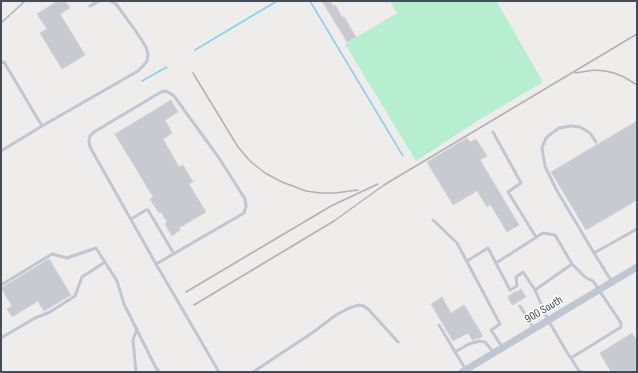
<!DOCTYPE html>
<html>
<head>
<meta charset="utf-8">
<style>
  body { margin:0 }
  #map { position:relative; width:638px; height:373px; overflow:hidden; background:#efecec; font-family:"Sofia Sans Condensed",sans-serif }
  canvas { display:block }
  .frame { position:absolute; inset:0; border:2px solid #444e59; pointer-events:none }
</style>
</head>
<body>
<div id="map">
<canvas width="638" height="373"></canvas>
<div class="frame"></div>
</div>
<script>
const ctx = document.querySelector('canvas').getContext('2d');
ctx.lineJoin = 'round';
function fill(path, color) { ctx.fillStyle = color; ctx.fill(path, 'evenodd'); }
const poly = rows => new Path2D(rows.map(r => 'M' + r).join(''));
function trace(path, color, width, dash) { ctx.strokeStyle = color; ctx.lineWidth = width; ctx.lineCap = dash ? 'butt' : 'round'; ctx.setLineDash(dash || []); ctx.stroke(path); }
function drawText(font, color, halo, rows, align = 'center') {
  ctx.font = font + ' "Sofia Sans Condensed",sans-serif'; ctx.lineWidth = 3; ctx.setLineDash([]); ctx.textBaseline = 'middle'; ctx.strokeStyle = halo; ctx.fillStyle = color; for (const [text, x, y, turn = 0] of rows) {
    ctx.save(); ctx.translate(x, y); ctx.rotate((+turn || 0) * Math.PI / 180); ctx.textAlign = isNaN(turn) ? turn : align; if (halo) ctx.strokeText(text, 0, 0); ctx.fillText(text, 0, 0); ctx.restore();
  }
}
fill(poly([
  [390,1,495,1,497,2,543,82,482,118,416,161,345,44,397,13]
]), '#b8eed0');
trace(poly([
  [310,1,403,156],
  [195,50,277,1],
  [142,81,167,67]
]), '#85d1eb', 1.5);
const building = poly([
  [58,1,65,1,70,8,60,14,85,55,62,69,40,33,47,29,37,14,58,1],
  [322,1,330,1,333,6,335,5,342,17,344,17,356,37,347,42,322,1],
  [171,100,178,112,165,120,172,133,163,139,179,167,183,165,193,182,189,184,206,212,179,228,180,230,172,236,165,224,167,222,161,212,159,213,150,199,153,197,115,134,171,100],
  [637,121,637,200,586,230,551,172,637,121],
  [467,138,470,142,476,139,487,156,480,160,519,225,507,232,490,204,487,207,477,191,453,205,427,162,467,138],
  [49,259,71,295,44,311,38,301,12,317,7,309,12,306,1,288,49,259],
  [521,289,526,297,512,305,508,297,516,291,517,292,521,289],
  [442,297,451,313,464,305,483,336,479,338,472,340,468,333,453,341,431,304,442,297],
  [632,333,637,341,637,372,611,372,600,353,632,333]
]);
fill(building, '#c8cad2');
trace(building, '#d0d2d8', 1);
trace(poly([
  [90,6,99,1],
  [1,63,4,62,42,126],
  [493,132,521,183,508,192,536,237],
  [1,151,42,126,138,71,143,66,147,61,148,54,146,47,135,30,116,4,110,1],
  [131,219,146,210,148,210,174,254],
  [433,220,457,243,500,324,491,330,503,348],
  [594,253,556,189,545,166,542,148,546,138,552,133,559,128,571,126,580,127,590,133,596,142],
  [467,261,488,248,510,290,517,286,516,277,523,272,535,290],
  [496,263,543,233,555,235,572,264],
  [156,264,244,213,246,206,245,199,219,158,174,96,166,91,161,92,94,132,90,136,89,141,90,147,156,264,219,372],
  [612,282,594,253,637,229],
  [1,285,52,254,67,258,96,248,117,281,124,304,155,366,159,372],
  [520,306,534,329],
  [439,325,466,370],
  [1,338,35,318,50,312,75,296,82,277,105,262],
  [455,352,469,344,479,341,485,342,493,352],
  [571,358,618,329,620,328,621,326,621,323,593,281,585,277,572,264,535,290,548,320,568,354,571,358,579,371,582,372],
  [136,372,133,340,137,329],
  [253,372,312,333,336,315,349,308,359,305,364,306,369,310,398,342]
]), '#bfc7d2', 3);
trace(poly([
  [462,372,637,267]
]), '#bfc7d2', 7);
trace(poly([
  [1,23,25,1],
  [193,73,238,147,250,161,265,173,282,182,306,191,320,193,335,193,358,190],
  [575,73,588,71,595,70,605,71,614,73,624,77,637,85],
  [186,292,331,206,378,184],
  [194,305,334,221,384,185,637,34]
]), '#aeb1b6', 1.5);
drawText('12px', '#444e59', '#fff', [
  ["900 South",544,310,-31]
]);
</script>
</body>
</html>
